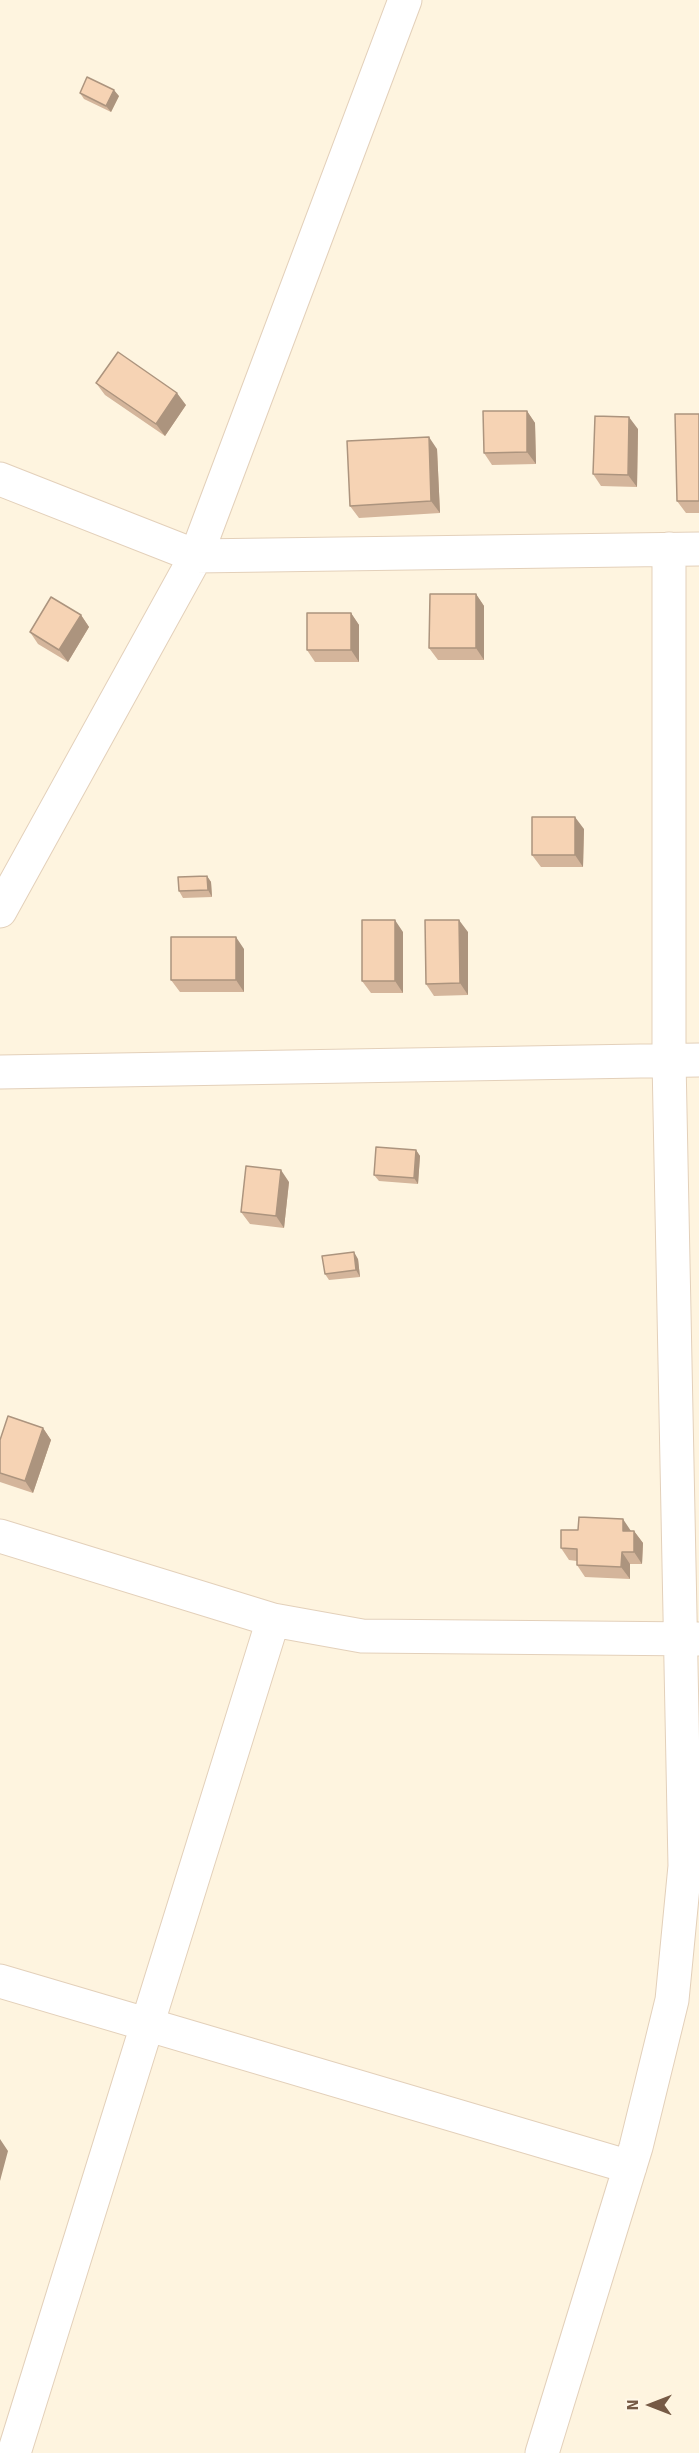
<!DOCTYPE html>
<html>
<head>
<meta charset="utf-8">
<style>
  body { margin:0 }
  #map { position:relative; width:699px; height:2453px; overflow:hidden; background:#fef4df; font-family:Signika,sans-serif }
  canvas { display:block }
  .north { position:absolute; left:621px; top:2375px; width:60px; height:60px; -webkit-text-stroke:4px #fff7e7; paint-order:stroke; rotate:270deg; font-size:16px; font-weight:700; line-height:24px; text-align:center; color:#765a45 }
  .north::after { content:''; display:block; margin:auto; width:21px; height:27px; background:#765a45; clip-path:polygon(50% 0,100% 100%,50% 72%,0 100%) }
</style>
</head>
<body>
<div id="map">
<canvas width="699" height="2453"></canvas>
<div class="north">N</div>
</div>
<script>
const ctx = document.querySelector('canvas').getContext('2d');
ctx.lineJoin = 'round';
const poly = rows => new Path2D(rows.map(r => 'M' + r).join(''));
function trace(path, color, width, dash) { ctx.strokeStyle = color; ctx.lineWidth = width; ctx.lineCap = dash ? 'butt' : 'round'; ctx.setLineDash(dash || []); ctx.stroke(path); }
function fill(path, color) { ctx.fillStyle = color; ctx.fill(path, 'evenodd'); }
const minor = poly([
  [0,479,196,556,699,549],
  [0,911,196,556,405,0],
  [0,1072,699,1060],
  [0,1536,273,1620,362,1636,699,1639],
  [0,1981,630,2167],
  [14,2453,273,1620],
  [542,2453,636,2147,672,2000,685,1866,669,1060,669,549]
]);
trace(minor, '#e3d0ba', 35);
trace(minor, '#fff', 33);
fill(poly([
  [80,93,119,96,111,112,84,99],
  [96,383,186,405,165,436,105,395],
  [527,411,535,423,536,464,492,465,484,453],
  [699,414,699,513,686,513,677,501],
  [638,429,637,487,601,486,593,474],
  [437,449,440,513,359,518,350,506],
  [476,594,484,606,484,660,438,660,429,648],
  [351,613,359,625,359,662,315,662,307,650],
  [81,615,89,627,68,662,38,644,30,632],
  [584,829,583,867,541,867,532,855],
  [207,876,211,882,212,897,183,898,179,891],
  [403,932,403,993,371,993,362,981],
  [468,932,468,995,434,996,426,984],
  [244,949,244,992,180,992,171,980],
  [416,1150,420,1156,418,1184,379,1181,374,1175],
  [289,1182,284,1228,250,1224,241,1212],
  [358,1259,360,1277,329,1280,325,1274],
  [43,1428,51,1440,33,1493,0,1482,0,1440],
  [631,1531,634,1531,643,1543,642,1564,630,1564,630,1579,585,1577,577,1565,577,1561,569,1560,561,1548]
]), '#d4b59b');
fill(poly([
  [114,90,119,96,111,112,106,106],
  [177,393,186,405,165,436,156,424],
  [527,411,535,423,536,464,527,452],
  [629,417,638,429,637,487,628,475],
  [429,437,437,449,440,513,431,501],
  [476,594,484,606,484,660,476,648],
  [351,613,359,625,359,662,351,650],
  [81,615,89,627,68,662,59,650],
  [575,817,584,829,583,867,575,855],
  [207,876,211,882,212,897,208,890],
  [395,920,403,932,403,993,395,981],
  [459,920,468,932,468,995,460,983],
  [236,937,244,949,244,992,236,980],
  [416,1150,420,1156,418,1184,414,1178],
  [281,1170,289,1182,284,1228,276,1216],
  [354,1252,358,1259,360,1277,356,1270],
  [43,1428,51,1440,33,1493,25,1481],
  [623,1519,631,1531,623,1531],
  [634,1531,643,1543,642,1564,634,1552],
  [622,1552,630,1564,630,1579,621,1567],
  [0,2139,8,2151,0,2181]
]), '#ac947e');
const building = poly([
  [87,77,114,90,106,106,80,93,87,77],
  [118,352,177,393,156,424,96,383,118,352],
  [483,411,527,411,527,452,484,453,483,411],
  [675,414,699,414,699,501,677,501,675,414],
  [595,416,629,417,628,475,593,474,595,416],
  [429,437,431,501,350,506,347,441,429,437],
  [430,594,476,594,476,648,429,648,430,594],
  [51,597,81,615,59,650,30,632,51,597],
  [307,613,351,613,351,650,307,650,307,613],
  [532,817,575,817,575,855,532,855,532,817],
  [207,876,208,890,179,891,178,877,207,876],
  [362,920,395,920,395,981,362,981,362,920],
  [425,920,459,920,460,983,426,984,425,920],
  [171,937,236,937,236,980,171,980,171,937],
  [376,1147,416,1150,414,1178,374,1175,376,1147],
  [246,1166,281,1170,276,1216,241,1212,246,1166],
  [354,1252,356,1270,325,1274,322,1256,354,1252],
  [8,1416,43,1428,25,1481,0,1473,0,1440,8,1416],
  [579,1517,623,1519,623,1531,634,1531,634,1552,622,1552,621,1567,577,1565,577,1549,561,1548,561,1530,578,1530,579,1517]
]);
fill(building, '#f6d3b4');
trace(building, '#ac947e', 1.5);
</script>
</body>
</html>
